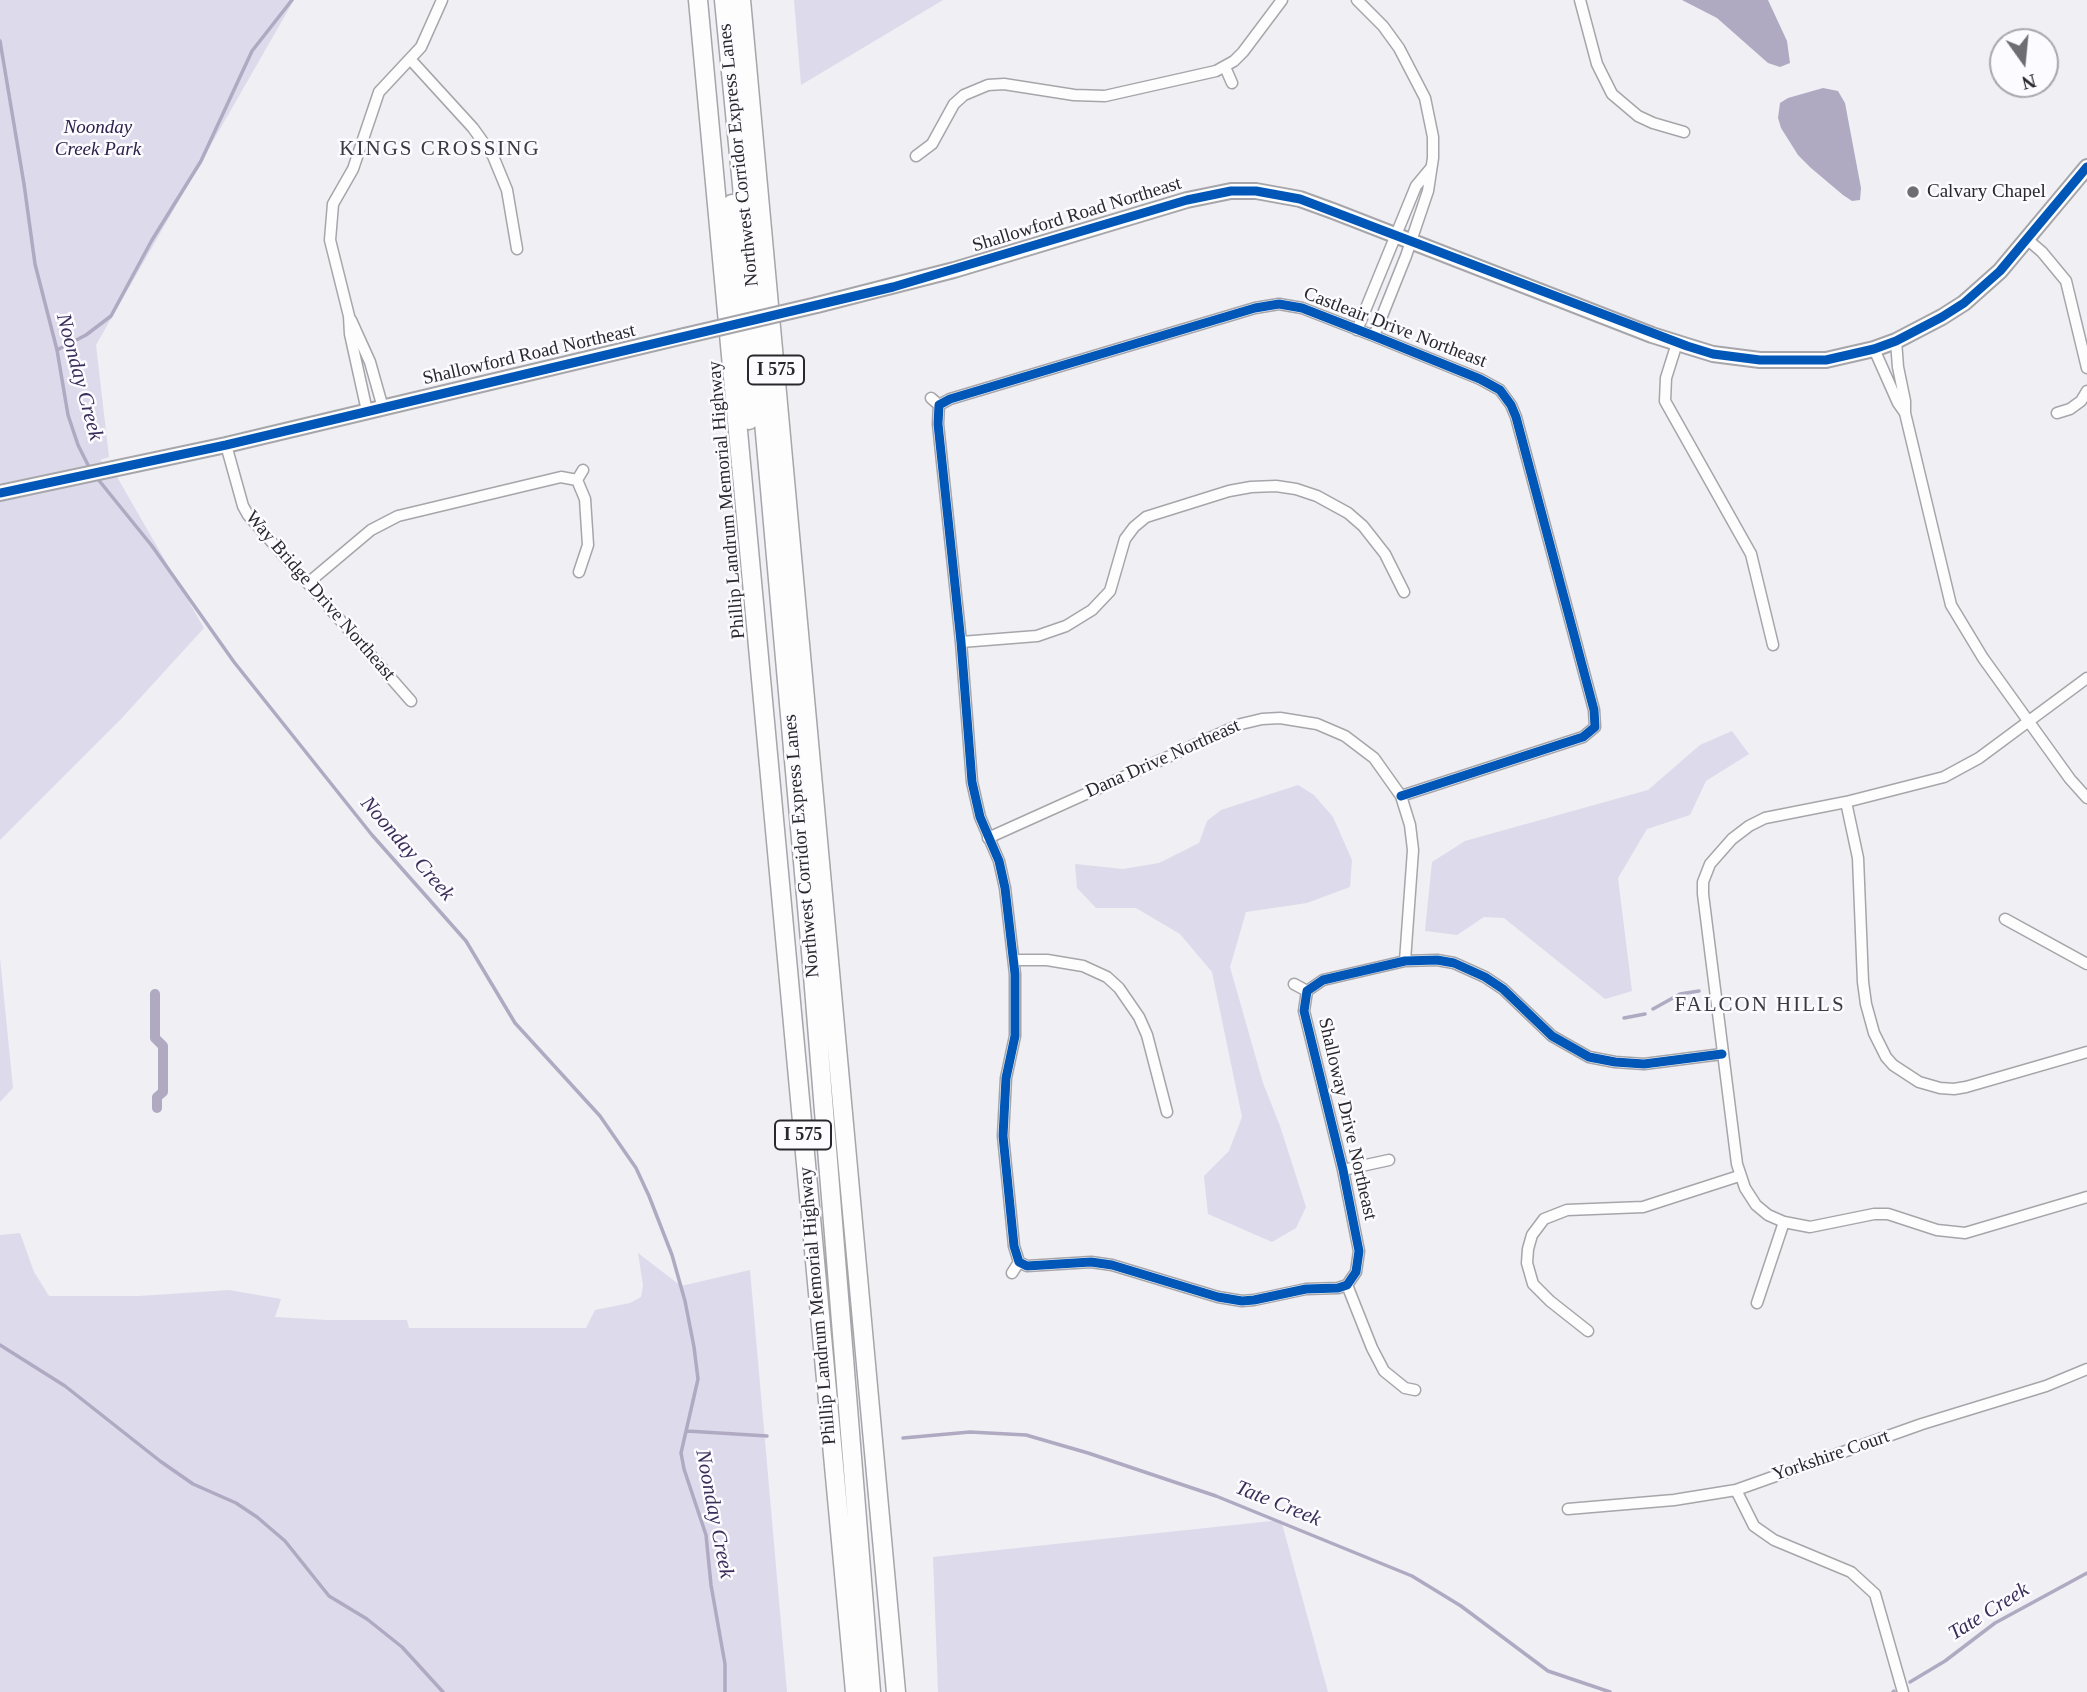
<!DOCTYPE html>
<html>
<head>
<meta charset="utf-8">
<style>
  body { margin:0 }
  #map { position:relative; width:2087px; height:1692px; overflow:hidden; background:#efeff4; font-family:Georgia,serif }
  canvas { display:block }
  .north { position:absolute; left:1989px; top:28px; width:70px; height:70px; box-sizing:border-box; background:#fcfbff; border:2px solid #a8a7ab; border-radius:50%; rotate:165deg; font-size:19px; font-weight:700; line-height:28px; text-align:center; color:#29282c }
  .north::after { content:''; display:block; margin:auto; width:24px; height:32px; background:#6e6e72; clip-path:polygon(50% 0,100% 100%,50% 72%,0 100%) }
</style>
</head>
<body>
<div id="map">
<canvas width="2087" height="1692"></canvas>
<div class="north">N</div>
</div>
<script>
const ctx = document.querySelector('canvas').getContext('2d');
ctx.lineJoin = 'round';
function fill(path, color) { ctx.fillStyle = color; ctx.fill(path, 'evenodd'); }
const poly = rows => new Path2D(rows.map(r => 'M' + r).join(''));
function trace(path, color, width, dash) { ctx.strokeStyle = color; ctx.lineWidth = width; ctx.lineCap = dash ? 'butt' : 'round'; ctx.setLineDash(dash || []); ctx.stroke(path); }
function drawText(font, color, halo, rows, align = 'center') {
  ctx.font = font + ' Georgia,serif'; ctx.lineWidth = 5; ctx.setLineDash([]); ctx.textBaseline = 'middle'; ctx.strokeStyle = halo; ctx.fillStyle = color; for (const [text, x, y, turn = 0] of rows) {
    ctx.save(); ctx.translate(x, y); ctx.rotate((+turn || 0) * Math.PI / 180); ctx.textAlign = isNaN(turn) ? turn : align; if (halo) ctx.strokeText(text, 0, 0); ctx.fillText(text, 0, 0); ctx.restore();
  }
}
fill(poly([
  [0,0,294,0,96,345,109,457,100,460,113,470,204,628,121,719,0,840],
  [794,0,943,0,801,85],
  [1732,731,1749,754,1706,781,1690,815,1647,829,1618,878,1632,991,1605,999,1504,918,1484,917,1457,935,1425,931,1432,862,1465,841,1648,790,1700,745],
  [1298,785,1314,795,1333,817,1352,860,1350,887,1307,903,1246,912,1230,967,1263,1083,1280,1126,1306,1207,1296,1228,1272,1242,1208,1214,1204,1176,1229,1151,1242,1117,1212,972,1180,934,1136,908,1096,908,1077,888,1075,864,1123,869,1159,863,1199,843,1207,821,1221,810],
  [0,958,13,1088,0,1102],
  [20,1233,34,1272,49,1296,139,1296,229,1290,281,1299,275,1317,327,1320,407,1320,409,1328,586,1328,595,1310,630,1303,641,1297,643,1285,638,1253,681,1286,750,1270,787,1692,0,1692,0,1235],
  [1281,1520,1328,1692,938,1692,933,1557]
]), '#dddaeb');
fill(poly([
  [1682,0,1768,0,1787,41,1790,63,1780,67,1768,63,1717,18],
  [1823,88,1838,91,1845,103,1861,188,1860,200,1852,201,1843,195,1811,168,1798,155,1781,128,1778,118,1780,103,1788,98]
]), '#afaac2');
trace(poly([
  [0,41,24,184,35,264,57,350,68,415,78,445,90,469],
  [57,350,86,335,111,316,152,240,201,161,252,51,292,0],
  [97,478,152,546,234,662,372,835,466,941,515,1023,600,1116,636,1168,649,1196,672,1255,685,1301,694,1347,698,1379,681,1453,684,1469,706,1535,711,1585,725,1664,725,1692],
  [1653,1009,1680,994,1699,991],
  [1624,1018,1645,1014],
  [0,1345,65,1386,160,1461,193,1484,236,1503,257,1517,285,1541,329,1596,367,1619,402,1647,443,1692],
  [687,1431,767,1436],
  [903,1438,970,1432,1026,1435,1088,1453,1216,1496,1412,1576,1461,1606,1548,1671,1610,1692],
  [1910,1682,1945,1661,1995,1623,2087,1573],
  [1893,1692,1894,1691]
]), '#afaac2', 3.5);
trace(poly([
  [155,994,155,1038,163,1046,163,1092,157,1097,157,1108]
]), '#afaac2', 10);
const street = poly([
  [1357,0,1383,26,1399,48,1425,98,1433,137,1433,158,1428,191,1406,256,1374,336],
  [1580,0,1597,64,1612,94,1638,116,1653,123,1684,132],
  [410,59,473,128,493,156,507,190,517,249],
  [1225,67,1232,83],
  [916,156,932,144,954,104,964,95,988,85,1004,84,1074,95,1105,96,1216,71,1234,61,1243,52,1282,0],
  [2028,240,2042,252,2066,281,2087,368],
  [351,320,370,362,383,408],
  [1357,330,1416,186,1431,168],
  [1896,341,1898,367,1905,401,1905,413,1951,605,1983,658,2070,779,2087,798],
  [1677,343,1666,378,1665,401,1751,554,1773,645],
  [1874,349,1898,403,1905,413],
  [931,398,939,405],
  [367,411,350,334,349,316,330,240,333,204,353,169,379,92,421,47,442,0],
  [2057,413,2070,409,2081,401,2087,391],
  [226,445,243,506,248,515,411,701],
  [577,480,583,470],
  [308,583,371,530,398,516,561,477,577,480,585,499,588,545,579,572],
  [961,642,1037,636,1066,626,1092,610,1110,591,1125,539,1134,527,1146,517,1229,491,1251,487,1276,486,1296,489,1317,496,1348,513,1363,526,1385,554,1404,592],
  [2087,678,1979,758,1944,777,1846,802,1765,818,1749,826,1732,839,1710,864,1703,882,1703,894,1737,1164,1745,1188,1756,1205,1768,1215,1784,1222,1810,1227,1874,1214,1888,1214,1937,1230,1965,1233,2087,1197],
  [1401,796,1583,737,1595,727,1594,710,1516,417,1511,405,1500,390,1480,379,1374,336,1302,308,1279,304,1255,308,950,399,939,405,938,424,961,642,972,782,980,817,999,861,1005,888,1015,974,1015,1036,1006,1078,1003,1136,1014,1246,1019,1262,1027,1266,1091,1262,1112,1265,1218,1297,1242,1301,1254,1300,1306,1289,1338,1288,1347,1285,1356,1272,1359,1251,1343,1170,1304,1011,1307,991,1323,980,1405,961,1437,960,1454,963,1485,977,1503,989,1552,1036,1589,1057,1615,1062,1644,1064,1722,1054],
  [1846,802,1858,858,1863,982,1866,1004,1874,1033,1886,1057,1893,1065,1919,1082,1940,1088,1954,1089,1966,1087,2087,1052],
  [988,838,1241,724,1262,719,1280,718,1317,724,1345,736,1374,758,1401,796,1410,825,1413,850,1405,961],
  [2005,919,2087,964],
  [1014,960,1047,960,1083,966,1107,977,1119,988,1139,1017,1147,1035,1167,1112],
  [1294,984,1307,991],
  [1343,1170,1389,1160],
  [1012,1273,1019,1262],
  [1347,1285,1372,1348,1384,1371,1405,1388,1415,1390],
  [1757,1303,1784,1222],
  [1588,1331,1550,1301,1533,1284,1527,1263,1528,1249,1532,1235,1544,1219,1567,1210,1643,1207,1739,1176],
  [1736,1490,1754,1526,1774,1540,1851,1572,1875,1594,1903,1692],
  [1568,1509,1674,1500,1736,1490,1922,1424,2046,1386,2087,1369]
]);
const secondary = poly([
  [817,305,954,270,1187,200,1231,191,1256,191,1300,199,1333,211,1652,335,1687,346,1713,354,1760,360,1826,360,1874,349,1896,341,1942,317,1964,303,2000,271,2087,167],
  [0,493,226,445,684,336]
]);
const highway = poly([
  [698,0,855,1692],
  [724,0,754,309,812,963,871,1692],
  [741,0,896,1692],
  [732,204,749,420]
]);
trace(street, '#a6a6aa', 13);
trace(secondary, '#a6a6aa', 18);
trace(highway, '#a6a6aa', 21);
trace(street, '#fdfdfd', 10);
trace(secondary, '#fdfdfd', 14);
trace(highway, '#fdfdfd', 18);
const secondaryBridge = poly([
  [684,336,817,305]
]);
trace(secondaryBridge, '#a6a6aa', 18, []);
trace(secondaryBridge, '#fdfdfd', 14);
trace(poly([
  [0,493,226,445,893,287,1187,200,1231,191,1256,191,1300,199,1687,346,1713,354,1760,360,1826,360,1874,349,1896,341,1942,317,1964,303,2000,271,2087,167],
  [1401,796,1583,737,1595,727,1594,710,1516,417,1511,405,1500,390,1480,379,1374,336,1302,308,1279,304,1255,308,950,399,939,405,938,424,961,642,972,782,980,817,999,861,1005,888,1015,974,1015,1036,1006,1078,1003,1136,1014,1246,1019,1262,1027,1266,1091,1262,1112,1265,1218,1297,1242,1301,1254,1300,1306,1289,1338,1288,1347,1285,1356,1272,1359,1251,1343,1170,1304,1011,1307,991,1323,980,1405,961,1437,960,1454,963,1485,977,1503,989,1552,1036,1589,1057,1615,1062,1644,1064,1722,1054]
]), '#0057b8', 9);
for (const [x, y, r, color] of [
  [1913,192,7,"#6e6e72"]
]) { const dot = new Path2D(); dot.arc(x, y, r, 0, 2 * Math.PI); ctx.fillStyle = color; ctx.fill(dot); trace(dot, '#fcfbff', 2.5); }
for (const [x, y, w] of [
  [776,370,56],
  [803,1135,56]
]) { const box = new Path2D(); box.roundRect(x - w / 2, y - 14.5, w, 29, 5); ctx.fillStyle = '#fcfbff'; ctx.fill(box); trace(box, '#29282c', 2); }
drawText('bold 18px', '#29282c', null, [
  ["I 575",776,370],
  ["I 575",803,1135]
]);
drawText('italic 19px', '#2d214b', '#fcfbff', [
  ["Noonday",98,128],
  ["Creek Park",98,150]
]);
drawText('19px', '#29282c', '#fcfbff', [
  ["Northwest Corridor Express Lanes",739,155,-96],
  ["Shallowford Road Northeast",1077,215,-17],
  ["Castleair Drive Northeast",1395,328,21],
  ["Shallowford Road Northeast",529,355,-13],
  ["Phillip Landrum Memorial Highway",727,500,-95],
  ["Way Bridge Drive Northeast",320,596,49],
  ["Dana Drive Northeast",1163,759,-24],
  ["Northwest Corridor Express Lanes",802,846,-95],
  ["Shalloway Drive Northeast",1347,1119,77],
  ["Phillip Landrum Memorial Highway",818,1306,-95],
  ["Yorkshire Court",1831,1456,-19]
]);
drawText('19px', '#29282c', '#fcfbff', [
  ["Calvary Chapel",1927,192]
], 'left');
ctx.letterSpacing = '2px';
drawText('21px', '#3b3a42', '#fcfbff', [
  ["KINGS CROSSING",440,149],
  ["FALCON HILLS",1760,1005]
]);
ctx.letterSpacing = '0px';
drawText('italic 21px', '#3a2d59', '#fcfbff', [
  ["Noonday Creek",79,377,75],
  ["Noonday Creek",407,849,49],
  ["Tate Creek",1278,1504,22],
  ["Noonday Creek",714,1514,79],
  ["Tate Creek",1989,1612,-32]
]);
</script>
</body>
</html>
